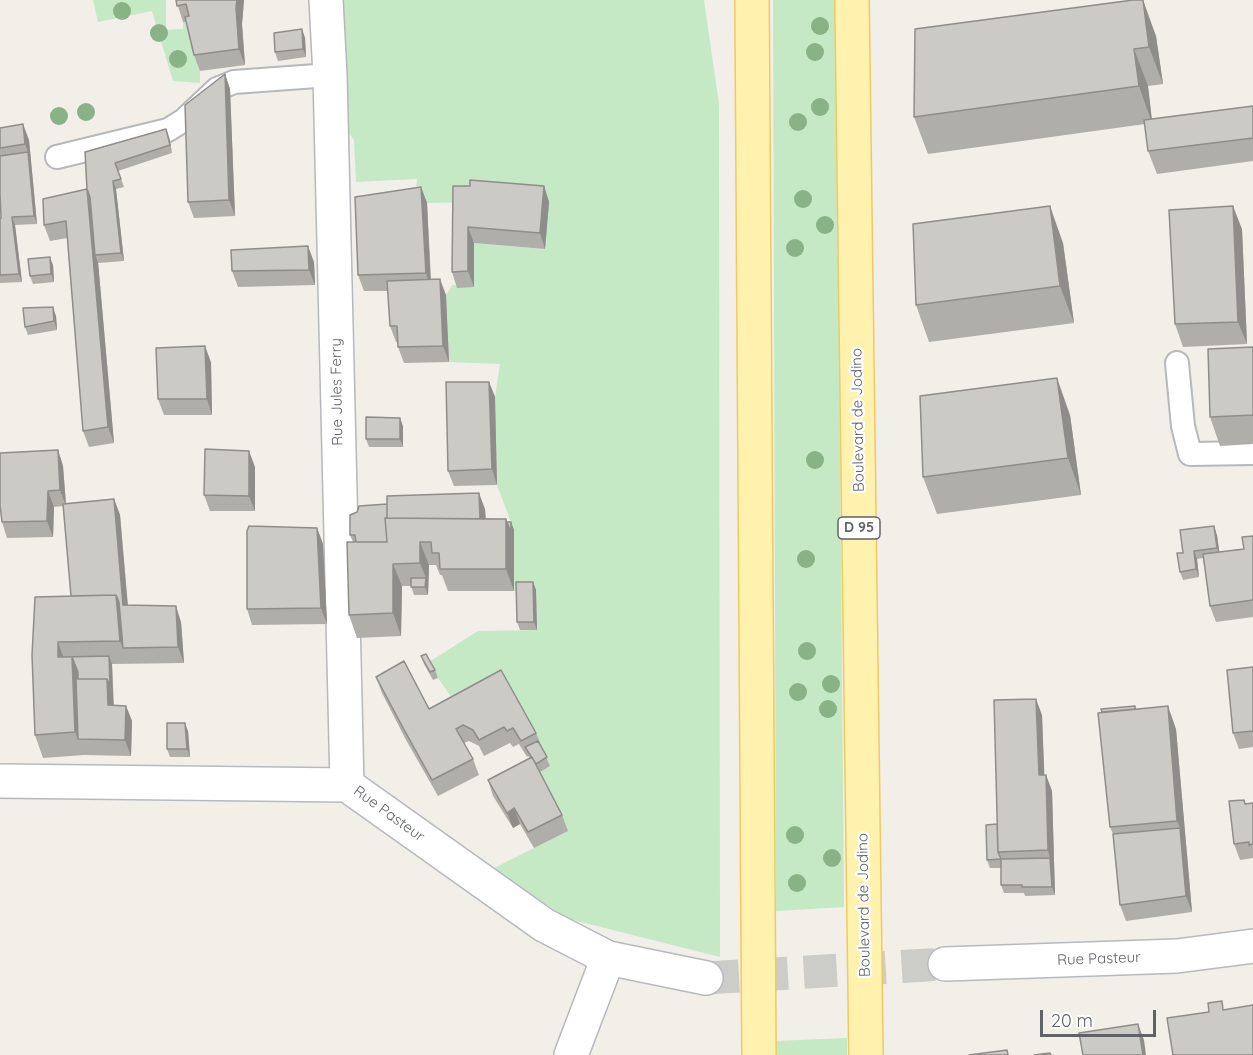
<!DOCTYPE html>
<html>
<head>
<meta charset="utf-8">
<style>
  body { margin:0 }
  #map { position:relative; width:1253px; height:1055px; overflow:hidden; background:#f1efe8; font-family:Quicksand,sans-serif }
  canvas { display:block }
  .scale { position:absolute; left:1040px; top:1010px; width:116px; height:27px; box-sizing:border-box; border:3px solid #5f6368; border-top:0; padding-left:8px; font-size:18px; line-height:21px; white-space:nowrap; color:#5f6368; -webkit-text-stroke:4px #fff; paint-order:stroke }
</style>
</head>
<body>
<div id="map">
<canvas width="1253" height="1055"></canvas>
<div class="scale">20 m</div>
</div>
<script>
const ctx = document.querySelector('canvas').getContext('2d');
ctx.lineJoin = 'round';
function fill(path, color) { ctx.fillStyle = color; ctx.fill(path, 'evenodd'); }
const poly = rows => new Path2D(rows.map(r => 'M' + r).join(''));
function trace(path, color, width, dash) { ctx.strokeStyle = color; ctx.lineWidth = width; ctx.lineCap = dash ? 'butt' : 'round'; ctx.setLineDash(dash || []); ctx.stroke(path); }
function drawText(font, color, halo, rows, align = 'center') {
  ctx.font = font + ' Quicksand,sans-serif'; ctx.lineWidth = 4.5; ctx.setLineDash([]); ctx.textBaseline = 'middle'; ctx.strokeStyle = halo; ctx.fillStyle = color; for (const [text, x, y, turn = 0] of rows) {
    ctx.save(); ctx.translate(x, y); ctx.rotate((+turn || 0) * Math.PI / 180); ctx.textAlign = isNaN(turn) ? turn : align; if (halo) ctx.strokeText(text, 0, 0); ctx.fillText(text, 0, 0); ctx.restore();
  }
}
fill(poly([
  [93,0,166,0,166,30,183,29,183,22,192,20,191,34,200,71,200,83,173,81,152,11,98,22],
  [342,0,704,0,719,104,720,957,569,919,492,869,534,848,538,773,550,765,506,687,461,711,438,678,429,662,478,631,537,630,536,590,514,591,514,530,497,485,495,397,500,364,449,362,446,295,452,285,474,287,474,243,545,249,475,202,427,203,415,205,417,179,356,182,354,140,347,130],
  [773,0,835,0,836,11,844,907,776,911],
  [847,1038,847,1055,777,1055,776,1041]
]), '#c5e8c5');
trace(poly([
  [706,978,945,964]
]), '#ccccc8', 33, [33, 16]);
const lane = poly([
  [57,157,168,130,184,120,217,89,234,82,330,75],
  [1177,363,1183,426,1190,454,1253,453]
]);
const street = poly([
  [326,0,330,75,347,785],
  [571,1055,608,958]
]);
const secondary = poly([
  [0,781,347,785,544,925,608,958,706,978],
  [945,964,1177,956,1253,946]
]);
const primary = poly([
  [752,0,759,1055],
  [852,0,866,1055]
]);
trace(lane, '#b5b8bc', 26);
trace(street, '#b5b8bc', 36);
trace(secondary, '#b6babf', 36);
trace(primary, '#f2c960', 36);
trace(lane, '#fff', 22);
trace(street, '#fff', 33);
trace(secondary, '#fff', 33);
trace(primary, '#fff2af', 33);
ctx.fillStyle = '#89b387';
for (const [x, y] of [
  [122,11],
  [820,26],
  [159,33],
  [815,52],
  [178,59],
  [820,107],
  [86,112],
  [59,116],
  [798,122],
  [803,199],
  [825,225],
  [795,248],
  [815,460],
  [806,559],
  [807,651],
  [831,684],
  [798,692],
  [828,709],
  [795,835],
  [832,858],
  [797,883]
]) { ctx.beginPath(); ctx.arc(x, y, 9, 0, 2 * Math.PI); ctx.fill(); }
fill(poly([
  [176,0,244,0,242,24,245,65,200,71,194,55,186,22,183,22],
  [302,29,305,38,306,57,278,61,275,52],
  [1156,36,1163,84,1148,86,1152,119,1253,106,1253,161,1157,174,1148,151,1145,124,928,154,914,117],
  [225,74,230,89,235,216,194,218,188,202],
  [0,128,29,140,37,224,15,225,22,282,0,283,0,218,1,218,0,193],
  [169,137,172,153,118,171,124,187,116,189,124,261,98,263,98,262,114,443,89,447,83,431,67,238,50,241,44,225,87,189,85,152],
  [453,186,544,186,549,202,545,249,474,243,474,287,457,288,452,272],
  [421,187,427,203,431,279,446,295,449,362,404,363,398,347,398,342,396,342,390,326,388,291,364,291,358,275],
  [1242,229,1247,344,1183,347,1175,324],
  [1063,243,1074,323,929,342,916,305],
  [314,262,315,285,238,287,232,271],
  [53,265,54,282,33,284,30,276],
  [56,316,57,330,28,335,25,327],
  [1253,347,1253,444,1220,446,1210,417],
  [211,362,212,415,164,415,158,399],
  [489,382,495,397,497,485,454,486,448,471],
  [1070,415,1081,495,937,514,923,477],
  [403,426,403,447,369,447,366,439],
  [58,450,63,466,66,504,114,499,120,515,128,605,181,622,184,663,112,664,114,705,126,706,132,721,131,756,84,755,43,758,35,735,32,655,71,596,63,506,54,507,53,537,7,538,2,522],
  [255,467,255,511,210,511,204,495],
  [485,509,486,519,511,522,514,530,514,591,448,591,442,575,440,575,436,565,429,565,428,595,414,595,411,586,402,586,401,636,357,638,349,615,353,542,350,535],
  [317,528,323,544,327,624,252,625,247,609],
  [1217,535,1219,552,1244,549,1253,536,1253,617,1216,622,1210,606,1203,558,1197,559,1199,577,1183,580,1180,572,1183,553],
  [533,582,536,590,537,630,520,630,517,622],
  [421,656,435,670,438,678,433,680,424,664],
  [1253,667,1253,747,1239,749,1233,733],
  [376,677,429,709,536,733,550,766,540,772,562,815,568,831,534,848,520,824,513,828,493,796,488,780,530,758,528,756,527,757,519,744,513,747,510,743,484,756,479,746,469,741,464,743,473,759,479,775,438,796,406,740,382,693],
  [1135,706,1136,709,1176,729,1192,912,1126,921,1120,905,1113,834,1110,827],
  [1042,715,1044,775,1046,775,1052,791,1055,895,1025,896,1024,893,1004,893,1001,885,1001,868,990,868,987,860,997,824],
  [188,731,190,757,170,757,167,749],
  [1244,800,1245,803,1253,803,1253,858,1240,860,1234,844]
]), '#afaea9');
fill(poly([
  [237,0,244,0,242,24,245,65,239,49,236,8],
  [1143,0,1156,36,1163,84,1149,47],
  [302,29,305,38,306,57,303,49],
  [1134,49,1148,86,1152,123,1139,86],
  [225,74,230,89,235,216,229,200],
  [23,124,29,140,37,224,34,216,28,152,25,144],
  [166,129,169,137,172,153],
  [113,181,116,189,124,261,121,253],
  [544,186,549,202,545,249,540,233],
  [421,187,427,203,431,289,426,273],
  [87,189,93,205,95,255,98,262,114,443,108,427],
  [1050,206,1063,243,1074,323,1060,286],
  [1233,206,1242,229,1247,344,1238,322],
  [12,217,15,225,22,282,19,274],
  [468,227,474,243,474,287,468,271],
  [308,246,314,262,315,285,309,270],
  [50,257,53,265,54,282,51,274],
  [440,279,446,295,449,362,443,346],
  [53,307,56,316,57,330,54,321],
  [205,346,211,362,212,415,207,399],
  [1057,378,1070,415,1081,495,1068,458],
  [489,382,495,397,497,485,492,469],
  [400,418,403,426,403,447,400,439],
  [58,450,63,466,66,506,60,490],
  [249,451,255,467,255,511,249,496],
  [48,491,54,507,53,537,47,521],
  [479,493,485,509,486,533,480,526],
  [114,499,120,515,129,621,123,605],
  [506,519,511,533,511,522,514,530,514,591,506,569],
  [1214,526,1217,535,1220,556,1217,548],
  [317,528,323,544,327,624,321,608],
  [420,542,429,565,428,595,425,587,426,578,420,563],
  [1194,551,1197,559,1199,577,1196,569],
  [393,564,402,586,401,636,393,613],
  [533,582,536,590,537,630,534,622],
  [116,595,124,618,123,648,120,641],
  [176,606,181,622,184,663,178,647],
  [58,642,66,665,58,657],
  [109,656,112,664,113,695,110,686],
  [72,657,81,680,78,739,75,732],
  [107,679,113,695,114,721,108,705],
  [1036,699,1042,715,1045,791,1039,775],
  [126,706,132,721,131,756,125,740],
  [1168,706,1176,729,1192,912,1186,896,1180,828,1177,821],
  [185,723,188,731,190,757,187,749],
  [1046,775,1052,791,1055,895,1052,887,1050,858,1048,850],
  [514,808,520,824,513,828,507,813],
  [1138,1024,1144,1040,1146,1055,1143,1055]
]), '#8f8d8a');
const building = poly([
  [176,0,237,0,236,8,239,49,194,55,185,17,189,16,186,4,177,6,176,0],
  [1133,0,1143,0,1149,47,1134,49,1139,86,914,117,915,29,1133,0],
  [302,29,303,49,275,52,274,33,302,29],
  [225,74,229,200,188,202,185,105,225,74],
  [1253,106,1253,138,1148,151,1144,120,1253,106],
  [23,124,25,144,0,148,0,128,23,124],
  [166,129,170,145,115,163,121,179,113,181,121,253,95,255,90,197,87,189,85,152,166,129],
  [28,152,34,216,12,217,19,274,0,275,0,218,1,218,0,193,0,156,28,152],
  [470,180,544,186,540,233,468,227,468,271,452,272,453,186,470,186,470,180],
  [421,187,426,273,358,275,355,197,421,187],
  [87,189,108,427,83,431,66,221,44,225,43,199,87,189],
  [1050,206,1060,286,916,305,913,224,1050,206],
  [1233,206,1238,322,1175,324,1169,210,1233,206],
  [308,246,309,270,232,271,231,250,308,246],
  [50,257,51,274,30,276,28,259,50,257],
  [440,279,443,346,398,347,397,326,390,326,387,281,440,279],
  [53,307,54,321,25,327,23,308,53,307],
  [205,346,207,399,158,399,156,348,205,346],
  [1253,347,1253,415,1210,417,1208,349,1253,347],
  [1057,378,1068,458,923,477,920,396,1057,378],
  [446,382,489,382,492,469,448,471,446,382],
  [366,417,400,418,400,439,366,439,366,417],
  [205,449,249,451,249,496,204,495,205,449],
  [58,450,60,490,48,491,47,521,2,522,0,505,0,453,58,450],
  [479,493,480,519,387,518,387,496,479,493],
  [114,499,123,605,176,606,178,647,123,648,119,602,116,595,71,596,63,504,114,499],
  [387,504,387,518,385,518,387,542,356,542,355,535,350,535,350,515,357,512,359,506,387,504],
  [385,518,506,519,506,569,440,569,439,553,432,553,431,542,420,542,420,563,393,564,393,613,349,615,347,542,387,542,385,518],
  [507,522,511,522,511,533,507,522],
  [249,526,317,528,321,608,247,609,247,531,249,526],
  [1214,526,1217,548,1194,551,1196,569,1180,572,1177,553,1183,553,1180,530,1214,526],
  [1253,536,1253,600,1210,606,1203,554,1244,549,1242,537,1253,536],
  [411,578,426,578,425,587,411,587,411,578],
  [516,582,533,582,534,622,517,622,516,582],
  [116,595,120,641,58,642,58,657,72,657,75,732,35,735,32,655,35,597,116,595],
  [426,654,435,670,430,672,421,656,426,654],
  [109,656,110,686,107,679,78,679,78,672,72,657,63,657,109,656],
  [404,661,429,709,501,670,536,733,521,741,513,728,507,731,504,727,479,740,473,730,463,725,456,729,473,759,432,780,401,724,376,677,404,661],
  [1253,667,1253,731,1233,733,1227,670,1253,667],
  [76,679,107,679,108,705,126,706,125,740,78,739,76,679],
  [1036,699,1039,775,1046,775,1048,850,998,852,994,700,1036,699],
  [1135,706,1135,709,1102,712,1101,709,1135,706],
  [1168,706,1177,821,1110,827,1098,713,1168,706],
  [167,723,185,723,187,749,167,749,167,723],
  [538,741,547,757,536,764,525,747,538,741],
  [532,757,562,815,528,832,514,808,507,813,488,780,532,757],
  [1244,800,1245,804,1253,803,1253,844,1249,845,1249,842,1234,844,1229,801,1244,800],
  [997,824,998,852,1001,859,987,860,986,825,997,824],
  [1180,828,1186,896,1120,905,1113,834,1180,828],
  [1050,858,1052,887,1022,887,1022,885,1001,885,1001,859,1050,858],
  [1222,1001,1223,1010,1253,1005,1253,1055,1173,1055,1167,1018,1209,1012,1208,1003,1222,1001],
  [1138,1024,1143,1055,1083,1055,1079,1033,1138,1024],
  [1007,1050,1008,1055,969,1055,1007,1050],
  [1050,1053,1051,1055,1034,1055,1050,1053]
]);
fill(building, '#cccac5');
trace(building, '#8f8d8a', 1.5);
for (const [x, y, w] of [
  [859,528,42]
]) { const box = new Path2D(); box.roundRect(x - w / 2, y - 11, w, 22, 4.5); ctx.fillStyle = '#fff'; ctx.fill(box); trace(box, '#5f6368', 1.5); }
drawText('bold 14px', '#5f6368', null, [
  ["D 95",859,528]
]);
drawText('15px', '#5f6368', '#fff', [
  ["Rue Jules Ferry",337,392,-91],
  ["Boulevard de Jodino",858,420,-91],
  ["Rue Pasteur",389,814,36],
  ["Boulevard de Jodino",864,905,-91],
  ["Rue Pasteur",1099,959,-2]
]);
</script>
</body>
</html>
